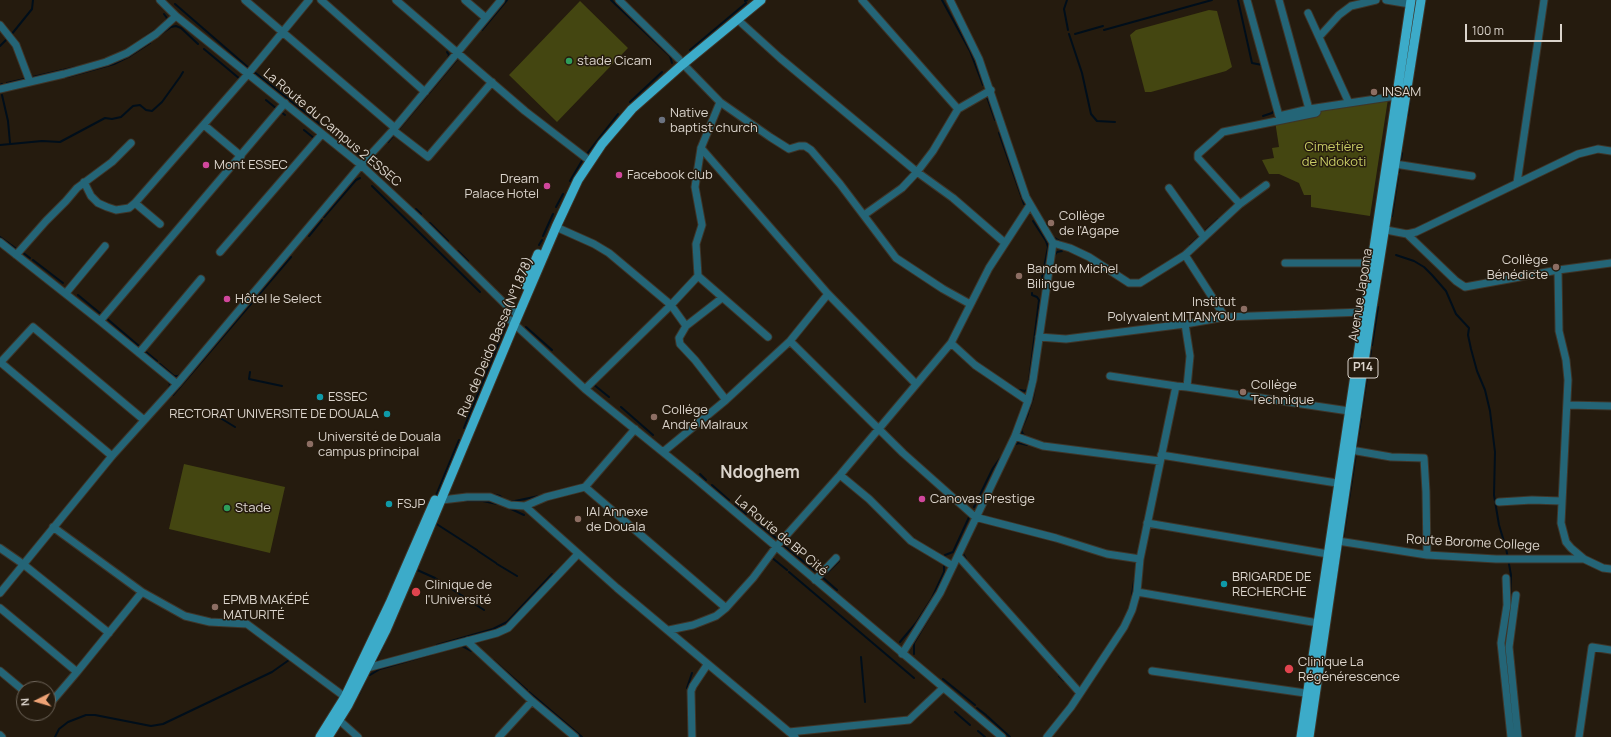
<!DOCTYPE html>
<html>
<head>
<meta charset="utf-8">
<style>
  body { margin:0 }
  #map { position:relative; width:1611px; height:737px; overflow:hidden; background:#251b0e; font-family:Manrope,sans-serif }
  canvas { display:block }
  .north { position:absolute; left:16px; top:681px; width:40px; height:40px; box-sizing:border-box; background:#251b0e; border:1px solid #6e655a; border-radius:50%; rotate:265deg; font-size:11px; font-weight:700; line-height:16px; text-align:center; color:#dbd4cc }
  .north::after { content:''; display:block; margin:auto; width:14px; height:18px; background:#efa376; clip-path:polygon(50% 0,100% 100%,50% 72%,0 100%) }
  .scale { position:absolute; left:1465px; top:24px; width:97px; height:18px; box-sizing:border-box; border:2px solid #dbd4cc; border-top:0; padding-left:5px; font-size:12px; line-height:14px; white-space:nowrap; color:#dbd4cc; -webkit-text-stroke:3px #251b0e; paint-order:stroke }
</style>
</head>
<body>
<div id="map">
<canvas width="1611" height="737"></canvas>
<div class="north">N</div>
<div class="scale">100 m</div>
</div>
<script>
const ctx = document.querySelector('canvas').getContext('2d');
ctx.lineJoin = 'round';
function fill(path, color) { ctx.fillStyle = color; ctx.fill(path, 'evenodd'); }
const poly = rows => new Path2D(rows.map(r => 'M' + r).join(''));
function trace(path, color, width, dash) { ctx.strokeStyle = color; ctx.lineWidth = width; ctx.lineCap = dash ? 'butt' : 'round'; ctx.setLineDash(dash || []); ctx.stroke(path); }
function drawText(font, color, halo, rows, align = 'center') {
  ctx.font = font + ' Manrope,sans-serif'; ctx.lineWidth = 3; ctx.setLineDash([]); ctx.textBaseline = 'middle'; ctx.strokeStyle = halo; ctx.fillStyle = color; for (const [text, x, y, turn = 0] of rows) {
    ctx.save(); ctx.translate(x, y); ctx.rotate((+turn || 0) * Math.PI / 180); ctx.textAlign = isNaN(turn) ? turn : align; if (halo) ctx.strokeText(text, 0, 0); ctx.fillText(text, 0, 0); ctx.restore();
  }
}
fill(poly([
  [580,1,628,48,557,122,509,75],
  [1209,10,1217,11,1232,67,1226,71,1151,92,1145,92,1130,35,1136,30],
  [1388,99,1370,216,1311,207,1311,195,1304,195,1299,183,1279,174,1269,174,1262,160,1274,158,1272,148,1279,147,1275,121,1315,110],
  [184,464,285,487,270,553,169,529]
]), '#444611');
trace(poly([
  [611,0,670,56,672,63],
  [942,0,970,51,983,85],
  [1067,0,1064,9,1068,30],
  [1238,0,1252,63,1262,65],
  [745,1,747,0],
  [175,4,250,69],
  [164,14,167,18,166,22],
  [482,30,507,0],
  [1104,30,1212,0],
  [1069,34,1082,73,1091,114,1097,121,1115,122],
  [1075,34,1103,26],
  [11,35,32,9,33,0],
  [145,37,158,28],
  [157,37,171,27,176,26,181,28,198,44],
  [0,46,8,38],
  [204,49,240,79],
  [690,50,746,3],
  [447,52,449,55,448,59],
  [1415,64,1419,43],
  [253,71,320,124],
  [67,77,114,64,130,56,150,43],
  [7,83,76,67],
  [0,85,2,84],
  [2,95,8,121,10,143],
  [987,97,995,120],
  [266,100,277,109],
  [630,102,662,72],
  [281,112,285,115],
  [1408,115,1410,96],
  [1263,116,1272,113,1275,110],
  [394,124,403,112],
  [304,130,315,139],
  [999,133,1024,204],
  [388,142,459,57],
  [345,144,361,156,365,156],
  [0,145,42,141,60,142,105,118,112,119,121,117,133,106,140,105,146,110,152,111,162,102,180,77,183,72],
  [586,155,618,114],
  [376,156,371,163,372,166,376,171],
  [1399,172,1402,153],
  [570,181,583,159],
  [372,186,480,292],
  [556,207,563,194],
  [416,209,421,214],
  [1392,216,1398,176],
  [324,217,356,180,360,178],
  [1033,221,1046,241,1048,247,1041,283,1038,286,1033,288],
  [430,223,448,241],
  [1204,232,1218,219],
  [309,236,322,220],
  [543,236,553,214],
  [0,237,18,250],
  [1053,237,1063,243],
  [539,245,542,240],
  [1190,245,1201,235],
  [458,251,468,261],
  [22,252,30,258],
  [1396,255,1414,261,1424,267,1432,275,1446,291,1456,314,1469,328,1468,335,1471,349,1477,371,1485,390,1490,411,1495,452,1494,495,1499,525,1506,548,1511,575,1510,601],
  [1054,256,1057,252,1062,251],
  [33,260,63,283],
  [78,295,101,314],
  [105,317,139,346],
  [526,327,552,350],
  [1372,345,1378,307],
  [145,351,157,361],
  [160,364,174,376,178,376,181,374],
  [250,372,249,379,282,386],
  [1368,372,1371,350],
  [168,380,170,384,169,389],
  [593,384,609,397],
  [1020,390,1025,391,1028,389,1039,300,1037,297,1032,295,1032,293],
  [173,395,291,257],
  [621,407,653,435],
  [1028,413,1033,398,1036,381],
  [1361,415,1367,377],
  [207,419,209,414,222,419,235,427],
  [464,428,506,325,505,318],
  [1026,437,1023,434,1021,430,1028,414],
  [1013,445,1019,443,1027,445],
  [1356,448,1361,419],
  [700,474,706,480],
  [712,485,729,500],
  [491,494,500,496,503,499],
  [435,498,459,440],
  [464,501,483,501,497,504],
  [510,502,539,496],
  [735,505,746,514],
  [974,507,993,468,1001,457],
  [509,508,524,515],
  [435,523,477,550],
  [757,523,776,538],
  [1343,539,1356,453],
  [558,540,567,548],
  [782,544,815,571],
  [478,551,496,563],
  [962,552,966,559],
  [945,555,953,552,970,515],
  [771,557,787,570],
  [497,564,517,576],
  [415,569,435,578,484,610],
  [789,572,914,678],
  [821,576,837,590],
  [824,576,839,561],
  [1335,589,1342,544],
  [1132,595,1134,581],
  [900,642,916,623,932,598,944,572,944,563],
  [437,645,493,629,507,622,552,574],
  [462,646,471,651],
  [914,654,914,643,939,601],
  [861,657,865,702],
  [493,660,527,690],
  [379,661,376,661,384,644],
  [1053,667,1058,674],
  [369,674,370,675,380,669,432,654],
  [1059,676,1064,681],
  [943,679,975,705],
  [687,688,692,673],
  [529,692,582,737],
  [359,694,366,679],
  [977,708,986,715],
  [955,712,970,725],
  [987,716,1010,737],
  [978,731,985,737],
  [55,737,59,729,68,722,86,715,95,715,151,726,163,724,272,672,289,660]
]), '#000e1a', 2);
const minor = poly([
  [160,0,176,16,361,165,419,219,506,305,518,315],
  [245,0,395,128],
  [321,0,425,92],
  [396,0,525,111,586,158],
  [465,0,486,18],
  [619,0,679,59],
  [862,0,958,109],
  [1247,0,1279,116,1309,109,1396,96],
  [1279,0,1309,109],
  [1386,0,1410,4],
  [1308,13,1349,103],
  [737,19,780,58,917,172,953,198,1005,243],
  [0,25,16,45,30,82],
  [1319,37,1339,15,1351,6,1376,0],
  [683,64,720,102,770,137,789,149,799,146,805,146,811,150,840,184,896,258,943,289,970,304],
  [0,89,64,74,106,62,127,53,156,34,176,16],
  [720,102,701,148,695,187,702,225,696,244,698,276,768,337],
  [204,125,241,156],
  [393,130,428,157,492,82],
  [701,148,828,294,916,384],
  [1395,164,1472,176],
  [84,182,91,196,98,203,107,207,116,210,129,208,135,203,248,74,309,0],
  [1517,183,1544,0],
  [1169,188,1204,237],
  [135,203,160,224],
  [1240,204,1198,158,1198,154,1223,132,1316,113,1317,112,1317,108],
  [864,215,902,188,917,172,933,151,958,109,991,90],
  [556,227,594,244,609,253,671,305,686,326],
  [1381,229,1407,234,1416,232,1578,154,1598,149,1611,151],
  [1407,234,1456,281,1465,287,1558,270,1611,263],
  [0,242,100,321,177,384],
  [1053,243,1070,248,1089,257,1129,283,1140,283,1185,255,1240,204,1266,185],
  [220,252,322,134],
  [16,255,46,221,66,201,77,188,112,162,131,143],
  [1185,255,1225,317],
  [1285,263,1372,263],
  [1558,270,1559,331,1566,360,1568,380,1561,523,1566,542,1571,548,1584,559,1603,568,1611,569],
  [66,293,105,246],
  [722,298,686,326,679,338,680,344,695,360,726,400],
  [510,320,585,389,690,474,1002,737],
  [100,321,285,103],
  [1039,337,1066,339,1185,324,1225,317,1364,312],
  [790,341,903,453,975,517,1056,538,1107,554,1140,559],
  [951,343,975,365,1028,401],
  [139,353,201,279],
  [0,362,112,456],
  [0,363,33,327,144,420],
  [1110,376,1176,386],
  [1187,387,1349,411],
  [585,389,671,305,698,276],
  [1567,405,1611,406],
  [1015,436,1043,446,1160,461],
  [1351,450,1391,457,1424,458,1426,492,1427,555],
  [663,452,726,400,790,341,828,294],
  [1161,455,1343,484],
  [840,475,869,499,911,541,953,566],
  [585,487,726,608],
  [442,500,467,497,490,497,510,505,525,506,546,497,585,487,635,429],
  [1499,502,1532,500,1561,501],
  [525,506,617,588,795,737],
  [1147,523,1328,554],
  [53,527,142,592,185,616,210,622,247,624,345,697],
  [1338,541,1427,555,1496,559,1584,559],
  [0,548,23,564,109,633],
  [958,556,1080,693],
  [1506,578,1507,605,1501,643,1511,737],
  [815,580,836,558],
  [1137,592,1318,623],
  [0,593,112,456,177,384,361,165,393,130,501,0],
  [1516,595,1509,647,1518,737],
  [0,608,77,672],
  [669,630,693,625,716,616,726,608,753,578,776,547,840,475,951,343,989,268,1030,205],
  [467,641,532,701,575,737],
  [902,654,940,593,1015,436,1028,401,1033,380,1053,243,1026,197,979,59,950,0],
  [367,668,497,633,508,628,578,554],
  [0,671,24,691],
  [1152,671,1312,694],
  [48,706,77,672,142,592],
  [339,720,358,737],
  [789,732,909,720,943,688],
  [0,735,2,737],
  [499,737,532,701],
  [692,737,691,691,693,686,707,665],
  [1047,737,1071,707,1124,627,1132,610,1137,592,1140,559,1176,386,1187,387,1190,356,1185,324],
  [1579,737,1592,647,1611,650]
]);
const major = poly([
  [525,285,538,254],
  [320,737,345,697,390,603,435,500],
  [328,737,348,705,386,630,413,567,514,325,556,227,578,180,602,144,632,109,683,64,761,0],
  [1301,737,1411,0],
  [1309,737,1371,314,1421,0]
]);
trace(minor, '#3e3529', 9);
trace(major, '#3e3529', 11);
trace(minor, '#246577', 7);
trace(major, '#3cabc9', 9);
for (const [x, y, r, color] of [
  [569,61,4,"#2e9e5b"],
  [1374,92,4,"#8d6e63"],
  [662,120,4,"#6b7280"],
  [206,165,4,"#d1479c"],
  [619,175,4,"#d1479c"],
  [547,186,4,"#d1479c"],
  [1051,223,4,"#8d6e63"],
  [1556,267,4,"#8d6e63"],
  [1019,276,4,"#8d6e63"],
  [227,299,4,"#d1479c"],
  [1244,309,4,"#8d6e63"],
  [1243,392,4,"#8d6e63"],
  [320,397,4,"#0f9aa8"],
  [387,414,4,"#0f9aa8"],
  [654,417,4,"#8d6e63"],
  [310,444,4,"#8d6e63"],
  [922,499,4,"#d1479c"],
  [389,504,4,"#0f9aa8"],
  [227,508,4,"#2e9e5b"],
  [578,519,4,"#8d6e63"],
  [1224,584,4,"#0f9aa8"],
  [416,592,5,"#e0444e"],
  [215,607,4,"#8d6e63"],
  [1289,669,5,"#e0444e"]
]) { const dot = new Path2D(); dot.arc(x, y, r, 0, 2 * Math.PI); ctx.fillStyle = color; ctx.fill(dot); trace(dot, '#251b0e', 1.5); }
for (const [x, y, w] of [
  [1363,368,30]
]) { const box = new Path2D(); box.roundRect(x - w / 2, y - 10, w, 20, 3); ctx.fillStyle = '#251b0e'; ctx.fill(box); trace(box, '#dbd4cc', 1); }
drawText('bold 12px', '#dbd4cc', null, [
  ["P14",1363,368]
]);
drawText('13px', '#dbd4cc', '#251b0e', [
  ["stade Cicam",577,61],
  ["INSAM",1382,92],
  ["Native",670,113],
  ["baptist church",670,128],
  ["Mont ESSEC",214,165],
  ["Facebook club",627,175],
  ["Dream",539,179,"right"],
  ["Palace Hotel",539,194,"right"],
  ["Collège",1059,216],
  ["de l'Agape",1059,231],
  ["Collège",1548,260,"right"],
  ["Bénédicte",1548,275,"right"],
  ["Bandom Michel",1027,269],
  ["Bilingue",1027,284],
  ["Hôtel le Select",235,299],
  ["Institut",1236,302,"right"],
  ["Polyvalent MITANYOU",1236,317,"right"],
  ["Collège",1251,385],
  ["Technique",1251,400],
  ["ESSEC",328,397],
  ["Collége",662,410],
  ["André Malraux",662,425],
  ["RECTORAT UNIVERSITE DE DOUALA",379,414,"right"],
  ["Université de Douala",318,437],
  ["campus principal",318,452],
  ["Canovas Prestige",930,499],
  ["FSJP",397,504],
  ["Stade",235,508],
  ["IAI Annexe",586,512],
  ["de Douala",586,527],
  ["BRIGARDE DE",1232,577],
  ["RECHERCHE",1232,592],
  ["Clinique de",425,585],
  ["l'Université",425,600],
  ["EPMB MAKÉPÉ",223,600],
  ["MATURITÉ",223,615],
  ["Clinique La",1298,662],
  ["Régénérescence",1298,677]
], 'left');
drawText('13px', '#dbd4cc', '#251b0e', [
  ["La Route du Campus 2 ESSEC",332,128,40],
  ["Avenue Japoma",1361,295,-81],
  ["Rue de Deido Bassa(N°1.878)",496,337,-67],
  ["La Route de BP Cité",781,536,40],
  ["Route Borome College",1473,543,3]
]);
drawText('13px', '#c8cc65', '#251b0e', [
  ["Cimetière",1334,147],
  ["de Ndokoti",1334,162]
]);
drawText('bold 17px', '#dbd4cc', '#251b0e', [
  ["Ndoghem",760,473]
]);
</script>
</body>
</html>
